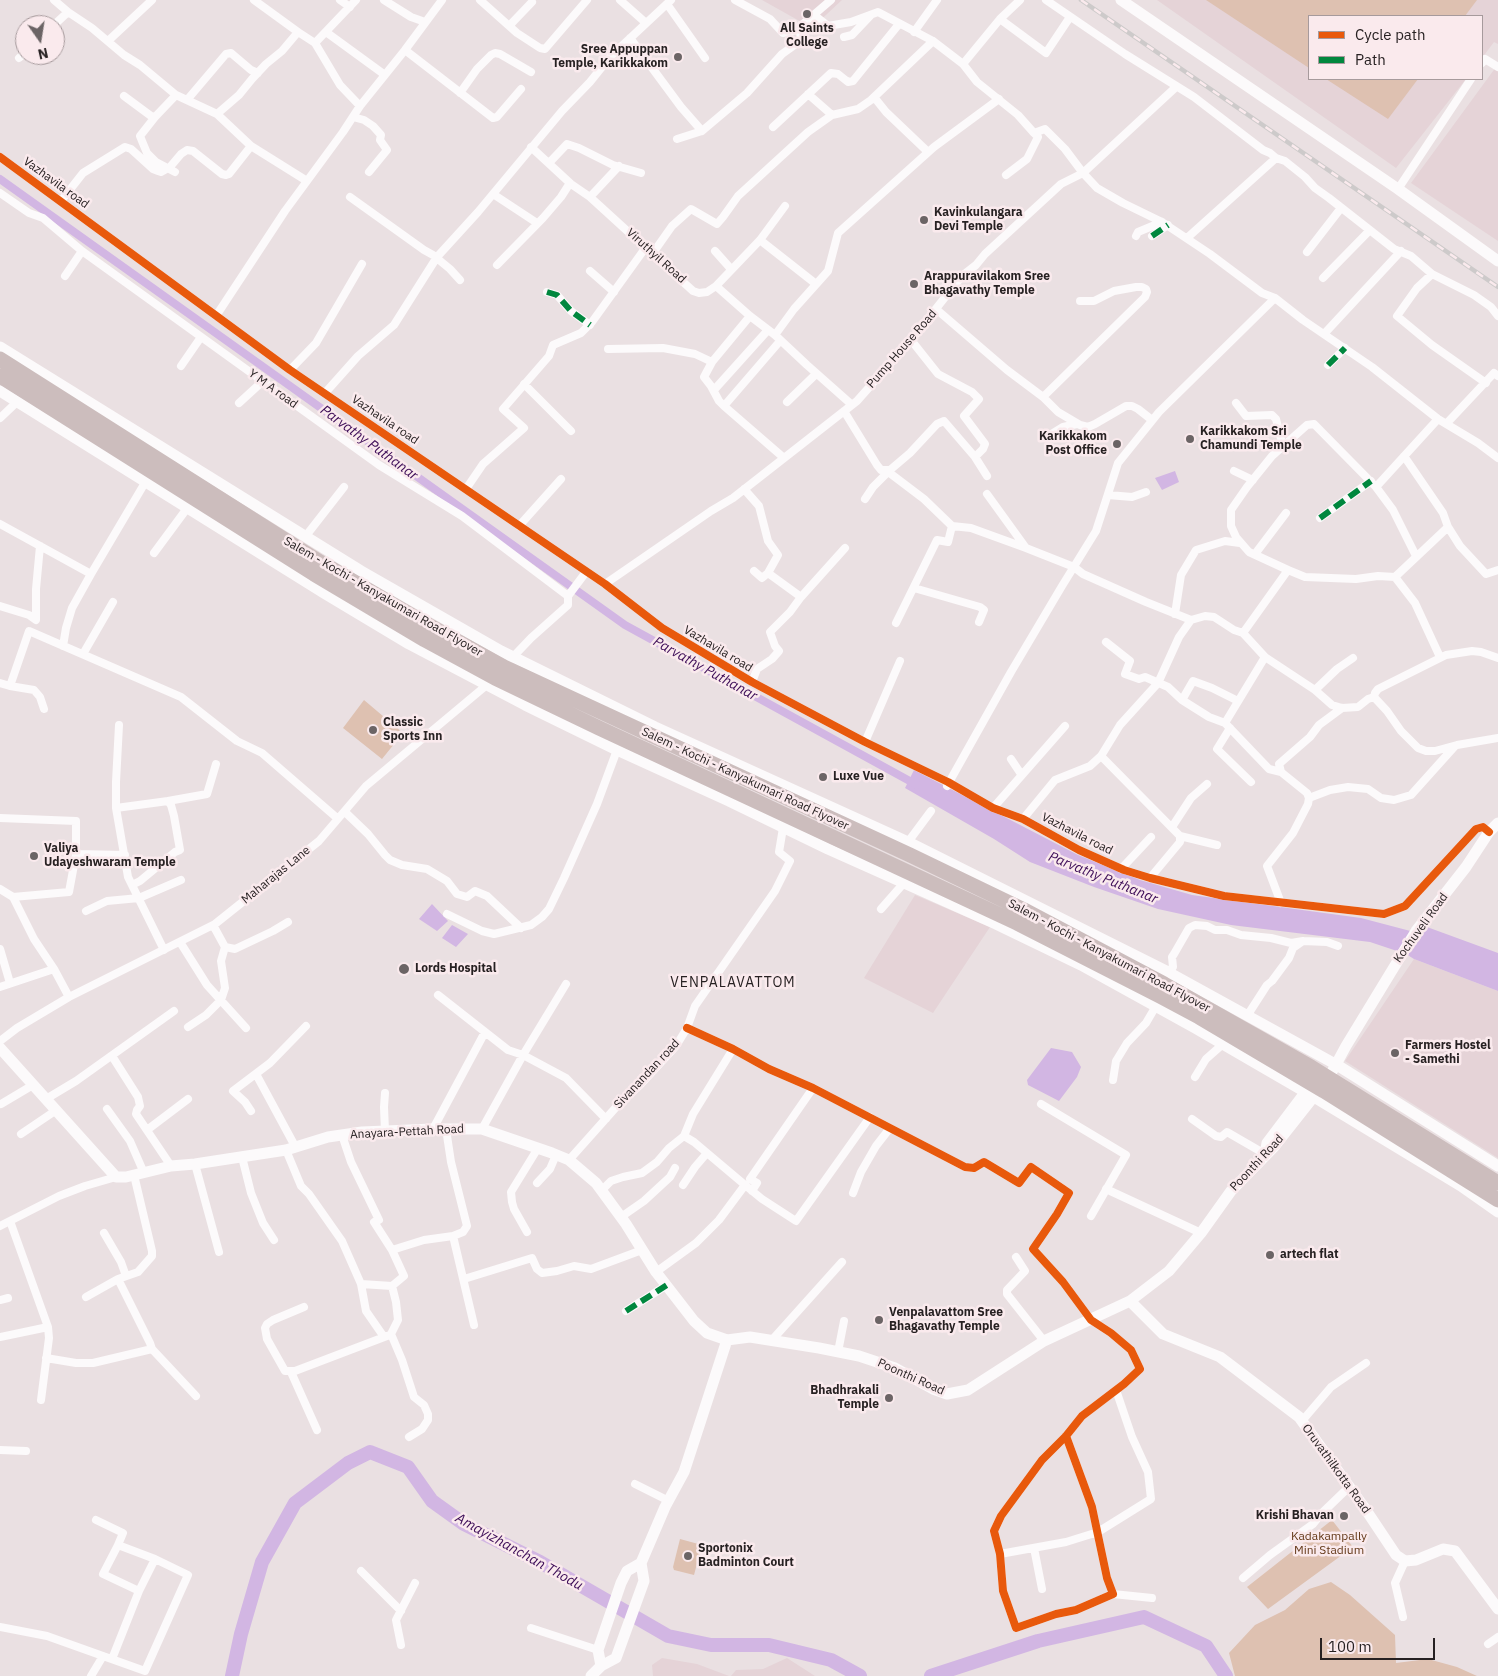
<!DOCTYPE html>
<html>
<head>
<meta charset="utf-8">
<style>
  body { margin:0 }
  #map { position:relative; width:1498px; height:1676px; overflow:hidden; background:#eae0e2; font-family:"IBM Plex Sans",sans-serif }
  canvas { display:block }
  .legend { position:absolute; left:1308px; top:15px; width:175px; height:65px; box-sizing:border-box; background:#faeaed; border:1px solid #a69a9c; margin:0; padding:6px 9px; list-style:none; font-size:15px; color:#272122 }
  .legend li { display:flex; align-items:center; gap:10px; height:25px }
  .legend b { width:25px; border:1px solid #a69a9c }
  .north { position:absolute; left:15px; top:15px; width:50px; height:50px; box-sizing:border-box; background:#faeaed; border:1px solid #a69a9c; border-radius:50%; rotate:167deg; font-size:14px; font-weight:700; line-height:20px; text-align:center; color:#272122 }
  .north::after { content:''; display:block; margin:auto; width:18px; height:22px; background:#6b6465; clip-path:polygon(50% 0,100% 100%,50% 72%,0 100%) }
  .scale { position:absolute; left:1320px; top:1638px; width:115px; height:22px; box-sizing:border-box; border:2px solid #272122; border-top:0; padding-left:6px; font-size:15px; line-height:18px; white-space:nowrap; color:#272122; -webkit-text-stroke:4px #faeaed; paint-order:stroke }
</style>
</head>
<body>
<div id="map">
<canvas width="1498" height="1676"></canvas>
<ul class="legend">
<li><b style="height:6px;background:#e8590c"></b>Cycle path</li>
<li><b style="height:6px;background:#00873e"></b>Path</li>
</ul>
<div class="north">N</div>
<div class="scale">100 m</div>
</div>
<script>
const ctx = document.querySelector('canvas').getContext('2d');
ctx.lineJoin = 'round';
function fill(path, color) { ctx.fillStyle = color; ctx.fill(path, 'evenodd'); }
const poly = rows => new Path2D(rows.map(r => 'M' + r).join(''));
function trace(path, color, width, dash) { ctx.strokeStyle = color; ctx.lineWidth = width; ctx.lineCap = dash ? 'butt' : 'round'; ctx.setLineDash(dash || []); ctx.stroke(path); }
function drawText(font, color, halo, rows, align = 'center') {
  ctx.font = font + ' "IBM Plex Sans",sans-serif'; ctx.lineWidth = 5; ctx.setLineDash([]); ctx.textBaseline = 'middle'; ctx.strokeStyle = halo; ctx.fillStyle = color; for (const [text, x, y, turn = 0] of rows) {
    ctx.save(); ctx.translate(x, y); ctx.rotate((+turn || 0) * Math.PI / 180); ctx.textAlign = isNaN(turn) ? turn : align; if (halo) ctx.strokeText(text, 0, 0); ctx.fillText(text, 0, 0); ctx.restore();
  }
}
fill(poly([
  [762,0,842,0,812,28],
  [1157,0,1498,0,1498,44,1494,42,1482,58,1482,16,1309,16,1309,79,1466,79,1396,168],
  [1496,67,1498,68,1498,241,1411,183],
  [915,895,990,927,933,1013,864,978],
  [1414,959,1498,991,1498,1158,1345,1061],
  [662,1658,697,1664,729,1676,653,1676,652,1665],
  [787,1658,815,1676,731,1676,736,1670,763,1669]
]), '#e5d3d7');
fill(poly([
  [1206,0,1477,0,1465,16,1309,16,1309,68],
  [1326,79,1418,79,1388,119],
  [364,700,403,733,382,759,343,728],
  [1332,1520,1353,1547,1268,1609,1247,1587],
  [680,1539,702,1545,694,1575,674,1570,673,1567],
  [1331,1582,1350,1595,1395,1635,1396,1663,1428,1659,1457,1667,1477,1676,1235,1676,1229,1653,1255,1625,1285,1610,1309,1589]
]), '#dec1b1');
fill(poly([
  [1175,471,1179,482,1162,490,1155,478],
  [914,770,1078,855,1140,880,1192,895,1361,918,1418,933,1427,927,1498,953,1498,991,1414,959,1406,954,1370,942,1231,925,1158,909,1094,887,1030,862,994,839,905,788],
  [432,904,448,921,437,931,419,919],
  [452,925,468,934,456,947,442,938],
  [1051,1048,1072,1052,1081,1067,1077,1077,1059,1101,1028,1085,1027,1080]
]), '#d2b6e3');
trace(poly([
  [0,179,625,625,917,785]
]), '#d2b6e3', 8);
trace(poly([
  [232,1676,241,1634,262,1562,295,1503,348,1463,370,1452,408,1467,432,1501,464,1524,540,1562,668,1636,711,1645,769,1645,831,1660,860,1676],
  [931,1676,1038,1641,1144,1617,1206,1646,1226,1676]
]), '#d2b6e3', 14);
trace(poly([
  [54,0,68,12,92,28,124,55,140,65,176,95,217,114,239,95,252,79,266,64,282,51,298,32,315,43,356,0],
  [254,0,298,32],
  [340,0,350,7],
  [384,0,411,17,425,22],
  [480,0,517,33,540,48,545,49,587,0],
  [620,0,646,23],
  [735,0,770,19,783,33,796,30,831,0],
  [1046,0,1125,54,1194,97,1263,150,1270,153,1276,158,1285,161,1305,177,1315,188,1329,198,1394,249,1411,256,1432,274,1474,295,1491,307,1498,316],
  [667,4,705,58],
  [814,15,828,26,851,22,878,12,933,41,963,64,977,82,1018,115,1034,133,1045,129,1065,149,1083,173,1097,188,1123,203,1162,222,1210,254,1262,293,1275,298,1159,412,1118,463,1096,531,1062,586,1011,672,947,786],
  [1000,19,1046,53,1070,17],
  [54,25,68,12],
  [510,25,532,2],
  [326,32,385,75],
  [914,32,937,0],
  [844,37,852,35,870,16],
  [630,38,681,107,702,131],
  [108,41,152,0],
  [315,43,340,85,360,106],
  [405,50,493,118,497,117,521,89],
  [19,58,25,53],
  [1482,63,1485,59,1498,67],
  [963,64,1000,19,1020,0],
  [460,93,477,69,491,55,495,53,500,54,531,72],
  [808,94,832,115],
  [124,96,151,116,155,117,176,95],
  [874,97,886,112,928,152],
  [187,100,226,54,231,53,251,70,258,73],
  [155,117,140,136,142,141,147,153,156,162,175,172],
  [353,117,364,120,373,126,381,135,380,140,387,150,369,172],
  [773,127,831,73,838,74,848,82,853,81,899,24],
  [677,139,702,131,747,93,782,54,796,44,801,38,799,28],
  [251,146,307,181],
  [531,147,571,184,590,197,693,291,699,293,707,292,716,286,750,316,775,335,807,365,851,404],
  [0,157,290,370,605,584,662,628,752,682,865,742,948,782,993,808,1023,819,1079,850,1124,870,1150,878,1224,896,1384,914,1405,906,1476,829,1483,827,1489,832],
  [549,163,567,144,579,148,613,165,641,173],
  [1006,175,1027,159,1038,137,1034,133],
  [1398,189,1471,79],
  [0,193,29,213,43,218,82,251,379,465,462,516,568,596,568,605,531,638,511,659],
  [493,194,537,223],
  [350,197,424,250,433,255,450,269,460,280],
  [590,197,619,166],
  [61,201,83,173,125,147,131,149,153,169,158,171,161,172,170,167,181,154,187,150,193,151,222,174,226,175,229,174,251,146,217,114],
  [1136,236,1138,232,1162,222],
  [1152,236,1168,225],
  [1187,238,1276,158],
  [760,240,816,284],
  [715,251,731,269],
  [1307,252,1341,208],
  [653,253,672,226,691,209,717,224,723,217,738,196,808,132,832,115,858,109,871,100,933,41],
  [497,265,543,218,561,197,570,183],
  [590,271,614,292],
  [1432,274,1417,288,1397,316,1432,345,1486,383],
  [65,276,82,251],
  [1323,278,1370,230],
  [716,286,760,240,785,206],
  [547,292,557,295,571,311,590,325],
  [1275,298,1303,320,1372,367,1438,419,1478,443,1498,458],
  [936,309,1007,370,1043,397,1058,412,1080,425,1088,427,1095,424,1126,406,1132,406,1138,409,1152,420],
  [216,316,285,211,343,132,360,106,405,50,442,0],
  [1324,334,1401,251],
  [775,335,794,309,828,271,838,233,934,147,999,99],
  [911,340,938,374,972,392,979,399,964,416,985,444,983,449,975,457],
  [608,349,663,348,695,354,712,362,750,316],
  [712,362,704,377,711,386,719,401,724,406,784,458],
  [1328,365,1345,348],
  [181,366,201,337],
  [290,370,316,343,362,264],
  [524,384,571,431],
  [714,390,768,330],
  [325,393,358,356,394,325,437,257,478,212,562,111,590,82,610,57,671,0],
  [1043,397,1145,297,1147,292,1146,289,1142,287,1136,287,1114,291,1094,301,1080,301],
  [787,402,816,374],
  [239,403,263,381],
  [1236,403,1246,416,1272,415,1276,419,1283,447],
  [724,406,780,341],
  [844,411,877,465,881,470,890,470,910,453,937,424,944,421,975,457,987,476],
  [0,418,18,401],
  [1447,423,1494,373,1498,376],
  [1050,435,1063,427,1077,424],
  [1404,456,1443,513,1448,527],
  [1234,471,1253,480],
  [1376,487,1393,510,1416,556],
  [466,489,483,464,524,428,503,409,549,356,553,345,581,333,592,322,646,247],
  [744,489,759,506,768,541,778,555,768,573],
  [987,494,1026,548,1074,567,1083,574,1146,602,1191,620,1205,616,1214,617,1234,630,1243,633,1265,657,1315,690,1332,705,1342,708,1358,707,1368,699,1374,697,1387,711,1401,731,1418,748,1426,751,1435,751,1457,745,1498,738],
  [1108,495,1132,497,1146,492],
  [865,499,873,487,890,470,891,474,924,499,952,526,948,542,937,540,896,623],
  [1320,518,1371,481],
  [0,524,91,574,146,481],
  [519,526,561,479],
  [952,526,971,528,1026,548],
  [305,537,344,487],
  [154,553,188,507],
  [1255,554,1286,513],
  [1288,570,1249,552,1236,537,1231,526,1231,510,1247,487,1272,456,1307,425,1314,424,1376,487,1438,419],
  [605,584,711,511,733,498,857,401,911,340,962,276,976,265,985,254,1061,184,1083,173,1176,87],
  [914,588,980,607,984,610,979,622],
  [568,596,586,572],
  [801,597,845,548],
  [0,606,29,615,36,620,36,589,40,546],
  [1175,614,1181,575,1196,550,1225,541,1240,543],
  [1243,633,1288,570,1305,577,1356,579,1378,576,1395,577],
  [1106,642,1130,661,1125,674,1139,679,1145,677,1168,687,1182,700,1209,717,1225,723,1269,769,1281,772],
  [63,646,66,628,72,608,91,574],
  [83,654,113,602],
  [1440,657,1415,603,1395,577,1448,527,1460,546,1486,574,1498,570],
  [752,682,757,669,772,659,779,651,775,646,770,632,790,612,801,597,768,573,762,578,754,571],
  [0,683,10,686,29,631,181,697,237,741,262,753,337,818],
  [10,686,34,690,40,697,44,709],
  [1315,690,1337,669,1353,658],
  [1374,697,1375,693,1378,689,1446,655,1472,651,1481,652,1498,658],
  [1182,700,1193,681,1212,688,1238,701],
  [1225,723,1265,657],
  [119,725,116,782,116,808,128,877,164,950],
  [1230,728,1217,749,1251,782],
  [865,742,900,661],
  [1101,756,1180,836,1180,842,1150,878],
  [1011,759,1021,774],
  [1309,798,1330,790,1348,787,1368,789,1381,798,1394,800,1411,795,1455,746],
  [168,801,207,794,216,764],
  [116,808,168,801,171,805,174,816,180,850,175,852,140,881,132,885],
  [993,808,1065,726],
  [345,812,368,834,385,855,390,860,402,865,427,869,447,881,457,894,467,897,475,891,487,896,521,928],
  [0,818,76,821,76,854,125,855],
  [1023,819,1055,780,1090,766,1101,756,1120,725,1158,683,1179,637,1191,620],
  [1172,827,1191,798,1207,784],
  [1180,836,1217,845],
  [908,842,931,811],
  [1121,869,1151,837],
  [0,889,13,897,34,939,54,969,69,997],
  [13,897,69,892,76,854],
  [1281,903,1267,866,1293,833,1308,804,1309,798,1307,793,1281,772,1279,764,1310,737,1319,725,1342,708],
  [881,909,903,884],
  [86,911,107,901,139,898,181,880],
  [447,914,482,931,494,934,531,925,542,917,549,909,564,878,597,804,617,750],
  [180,942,207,985,246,1028],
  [225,947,235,949,273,931,288,922],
  [0,949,10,983],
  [1168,972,1173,967,1172,957,1174,954,1189,928,1195,925,1207,926,1215,930,1227,930,1241,935,1271,938,1291,943,1303,941],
  [0,987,54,969],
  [438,995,508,1050,523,1055,566,1078,606,1119],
  [1247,1016,1267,985,1272,981,1289,958,1293,948,1303,941,1327,942,1338,946],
  [188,1027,206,1015,221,1000,225,988,221,961,225,947,213,925],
  [687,1028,733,1049,769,1069,813,1088,965,1167,974,1168,984,1162,1019,1183,1031,1167,1069,1193,1057,1214,1033,1249,1063,1282,1091,1320,1111,1333,1131,1350,1140,1369,1124,1384,1082,1416,1066,1436,1042,1460,1001,1516,994,1531,1000,1554,1003,1591,1016,1628,1056,1614,1076,1610,1113,1594,1107,1578,1092,1507,1066,1436],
  [0,1041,17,1028,69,997,215,924,319,841,366,786,488,684],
  [112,1056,138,1097,140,1106,137,1110,136,1114,171,1166],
  [256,1074,296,1148],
  [1195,1077,1206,1059,1223,1044],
  [1113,1080,1116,1061,1127,1043,1146,1023,1156,1006],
  [385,1093,384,1107,385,1131],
  [46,1099,76,1081,174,1011],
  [1,1104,33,1085],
  [1041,1104,1126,1155,1091,1216],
  [107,1109,130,1141,144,1173],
  [251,1111,245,1102,233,1091,270,1063,306,1026],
  [1192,1119,1216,1136,1221,1137,1227,1132,1265,1154],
  [433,1129,485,1032],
  [482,1129,523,1055,566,984],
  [147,1130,188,1099],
  [21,1134,55,1111],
  [342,1135,351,1162,379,1220],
  [684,1136,693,1114,733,1049],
  [286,1150,301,1186,309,1194,342,1241,361,1284,366,1311,384,1337],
  [242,1157,251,1193,263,1223,274,1240],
  [569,1160,618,1105,640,1085,676,1046,687,1028,695,1006,775,891,790,861,779,852,783,828],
  [195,1164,219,1252],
  [537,1183,550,1169,556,1155],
  [683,1185,695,1167,707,1153],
  [1106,1189,1201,1233],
  [602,1190,611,1181,623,1177,642,1173,657,1162,669,1148,684,1136,694,1142,745,1185],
  [752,1191,757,1183,750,1179,813,1088],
  [853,1193,861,1172,876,1146,890,1128],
  [621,1217,644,1201,670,1177,675,1168],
  [10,1221,48,1327,49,1338,41,1400],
  [374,1222,392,1250],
  [0,1226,59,1196,85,1186,116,1177],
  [527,1232,514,1209,512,1202,511,1192,538,1148],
  [104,1233,121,1262,126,1276],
  [453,1236,474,1325],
  [1016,1257,1025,1271,1007,1290,1007,1294,1044,1341],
  [656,1272,696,1243,719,1220,745,1185,762,1199,796,1221,870,1117],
  [118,1279,150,1343,152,1349,196,1396],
  [464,1279,532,1258,537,1269,542,1273,557,1271,574,1266,591,1269,642,1250],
  [361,1284,392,1286],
  [86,1297,118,1279,138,1272,152,1256,152,1251,134,1175],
  [0,1300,8,1298],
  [304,1307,273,1320,267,1324,265,1328,267,1339,285,1371,295,1371,387,1336],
  [626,1311,667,1285],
  [0,1337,48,1327],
  [772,1340,842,1262],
  [838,1352,844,1321],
  [46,1358,76,1363,93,1363,152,1349],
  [291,1372,317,1430],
  [1302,1421,1331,1387,1366,1363],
  [409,1437,422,1429,428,1420,428,1414,424,1405,414,1397,402,1360,391,1334,398,1320,396,1302,392,1286,404,1276,392,1250,424,1240,453,1236,463,1232,467,1226,451,1162,446,1129],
  [0,1450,26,1451],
  [635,1484,669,1501],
  [96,1520,123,1533,118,1545],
  [1034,1548,1042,1589],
  [1000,1554,1066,1542,1098,1532,1151,1499,1148,1472,1132,1437,1116,1390],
  [361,1571,401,1611],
  [1243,1578,1270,1555,1313,1524,1322,1513,1349,1487],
  [1113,1594,1152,1598],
  [1403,1617,1395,1583,1405,1561],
  [0,1627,47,1636,145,1671,188,1575,155,1559,118,1545,103,1574,139,1591,155,1559],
  [531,1628,598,1650],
  [1488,1644,1498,1637],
  [401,1645,396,1620,415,1583],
  [112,1659,139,1591],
  [91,1676,103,1656]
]), '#fcfafb', 8);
trace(poly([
  [1121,0,1398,189,1498,261],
  [0,347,361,571,501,651,655,727,908,842,1168,972,1337,1065,1498,1166],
  [0,391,324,593,409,644,525,705,617,750,729,801,828,849,996,924,1081,965,1195,1028,1314,1097,1461,1186,1498,1212],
  [0,1048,116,1177,126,1177,171,1166,195,1164,286,1150,328,1137,362,1132,433,1129,482,1129,552,1153,569,1160,596,1183,626,1224,656,1272,694,1321,707,1333,727,1340],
  [1333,1070,1346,1046,1416,931,1466,867,1489,832,1498,823],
  [1265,1154,1267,1143,1310,1086],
  [1130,1301,1163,1334,1220,1357,1299,1417,1366,1510,1396,1555,1405,1561,1416,1560,1443,1549,1455,1551,1498,1609],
  [601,1666,598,1650,621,1583,627,1571,641,1563],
  [591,1676,601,1666,616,1658,644,1581,641,1563,665,1507,684,1472,727,1340,750,1337,819,1348,859,1356,895,1368,933,1389,947,1394,968,1390,1044,1341,1130,1301,1169,1271,1201,1233,1231,1191,1273,1148,1318,1091]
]), '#fcfafb', 11);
trace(poly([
  [0,359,320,562,421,621,504,667,910,855,1024,910,1164,984,1311,1067,1498,1183],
  [0,376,314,574,425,640,495,678,599,728,1017,923,1160,996,1199,1017,1324,1091,1498,1200]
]), '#ccbdbd', 15);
const rail = poly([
  [1081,0,1498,287]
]);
trace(rail, '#cdcaca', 4.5);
trace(rail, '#faeaed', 2.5, [8]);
trace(poly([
  [1152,236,1168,225],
  [547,292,557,295,571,311,590,325],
  [1328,365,1345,348],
  [1320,518,1371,481],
  [626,1311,667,1285]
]), '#00873e', 6, [12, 6]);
trace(poly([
  [0,157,290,370,605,584,662,628,752,682,865,742,948,782,993,808,1023,819,1079,850,1124,870,1150,878,1224,896,1384,914,1405,906,1476,829,1483,827,1489,832],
  [687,1028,733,1049,769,1069,813,1088,965,1167,974,1168,984,1162,1019,1183,1031,1167,1069,1193,1057,1214,1033,1249,1063,1282,1091,1320,1111,1333,1131,1350,1140,1369,1124,1384,1082,1416,1066,1436,1042,1460,1001,1516,994,1531,1000,1554,1003,1591,1016,1628,1056,1614,1076,1610,1113,1594,1107,1578,1092,1507,1066,1436]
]), '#e8590c', 8);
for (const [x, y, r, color] of [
  [807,14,5,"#6b6465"],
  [678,57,5,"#6b6465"],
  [924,220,5,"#6b6465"],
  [914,284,5,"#6b6465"],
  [1190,439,5,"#6b6465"],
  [1117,444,5,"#6b6465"],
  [373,730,5,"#6b6465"],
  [823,777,5,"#6b6465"],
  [34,856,5,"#6b6465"],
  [404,969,6,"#6b6465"],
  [1395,1053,5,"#6b6465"],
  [1270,1255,5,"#6b6465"],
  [879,1320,5,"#6b6465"],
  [889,1398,5,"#6b6465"],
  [1344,1516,5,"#6b6465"],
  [688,1556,5,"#6b6465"]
]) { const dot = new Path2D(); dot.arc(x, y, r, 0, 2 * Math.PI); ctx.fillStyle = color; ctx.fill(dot); trace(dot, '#faeaed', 2); }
drawText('bold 12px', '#272122', '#faeaed', [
  ["All Saints",807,29,"center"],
  ["College",807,43,"center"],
  ["Sree Appuppan",668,50,"right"],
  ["Temple, Karikkakom",668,64,"right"],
  ["Kavinkulangara",934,213],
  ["Devi Temple",934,227],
  ["Arappuravilakom Sree",924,277],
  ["Bhagavathy Temple",924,291],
  ["Karikkakom Sri",1200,432],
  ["Chamundi Temple",1200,446],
  ["Karikkakom",1107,437,"right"],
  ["Post Office",1107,451,"right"],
  ["Classic",383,723],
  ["Sports Inn",383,737],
  ["Luxe Vue",833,777],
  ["Valiya",44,849],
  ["Udayeshwaram Temple",44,863],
  ["Lords Hospital",415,969],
  ["Farmers Hostel",1405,1046],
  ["- Samethi",1405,1060],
  ["artech flat",1280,1255],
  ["Venpalavattom Sree",889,1313],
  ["Bhagavathy Temple",889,1327],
  ["Bhadhrakali",879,1391,"right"],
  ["Temple",879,1405,"right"],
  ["Krishi Bhavan",1334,1516,"right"],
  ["Sportonix",698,1549],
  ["Badminton Court",698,1563]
], 'left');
drawText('12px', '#272122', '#faeaed', [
  ["Vazhavila road",56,183,36],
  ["Viruthyil Road",656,256,42],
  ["Pump House Road",902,349,-49],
  ["Y M A road",273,389,36],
  ["Vazhavila road",385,420,34],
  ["Salem - Kochi - Kanyakumari Road Flyover",383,597,30],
  ["Vazhavila road",718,649,31],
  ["Salem - Kochi - Kanyakumari Road Flyover",745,779,25],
  ["Vazhavila road",1077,834,27],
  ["Maharajas Lane",276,875,-39],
  ["Kochuveli Road",1421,928,-54],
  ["Salem - Kochi - Kanyakumari Road Flyover",1109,956,28],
  ["Sivanandan road",647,1074,-47],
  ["Anayara-Pettah Road",407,1132,-3],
  ["Poonthi Road",1257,1163,-47],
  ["Poonthi Road",911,1377,24],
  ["Oruvathilkotta Road",1336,1469,54]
]);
drawText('12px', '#623717', '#faeaed', [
  ["Kadakampally",1329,1537],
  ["Mini Stadium",1329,1551]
]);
drawText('italic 14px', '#3c0c57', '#faeaed', [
  ["Parvathy Puthanar",369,443,36],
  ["Parvathy Puthanar",705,669,29],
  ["Parvathy Puthanar",1103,878,22],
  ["Amayizhanchan Thodu",519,1552,29]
]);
ctx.letterSpacing = '1px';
drawText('14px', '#272122', '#faeaed', [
  ["VENPALAVATTOM",733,983]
]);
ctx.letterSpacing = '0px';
</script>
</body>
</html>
